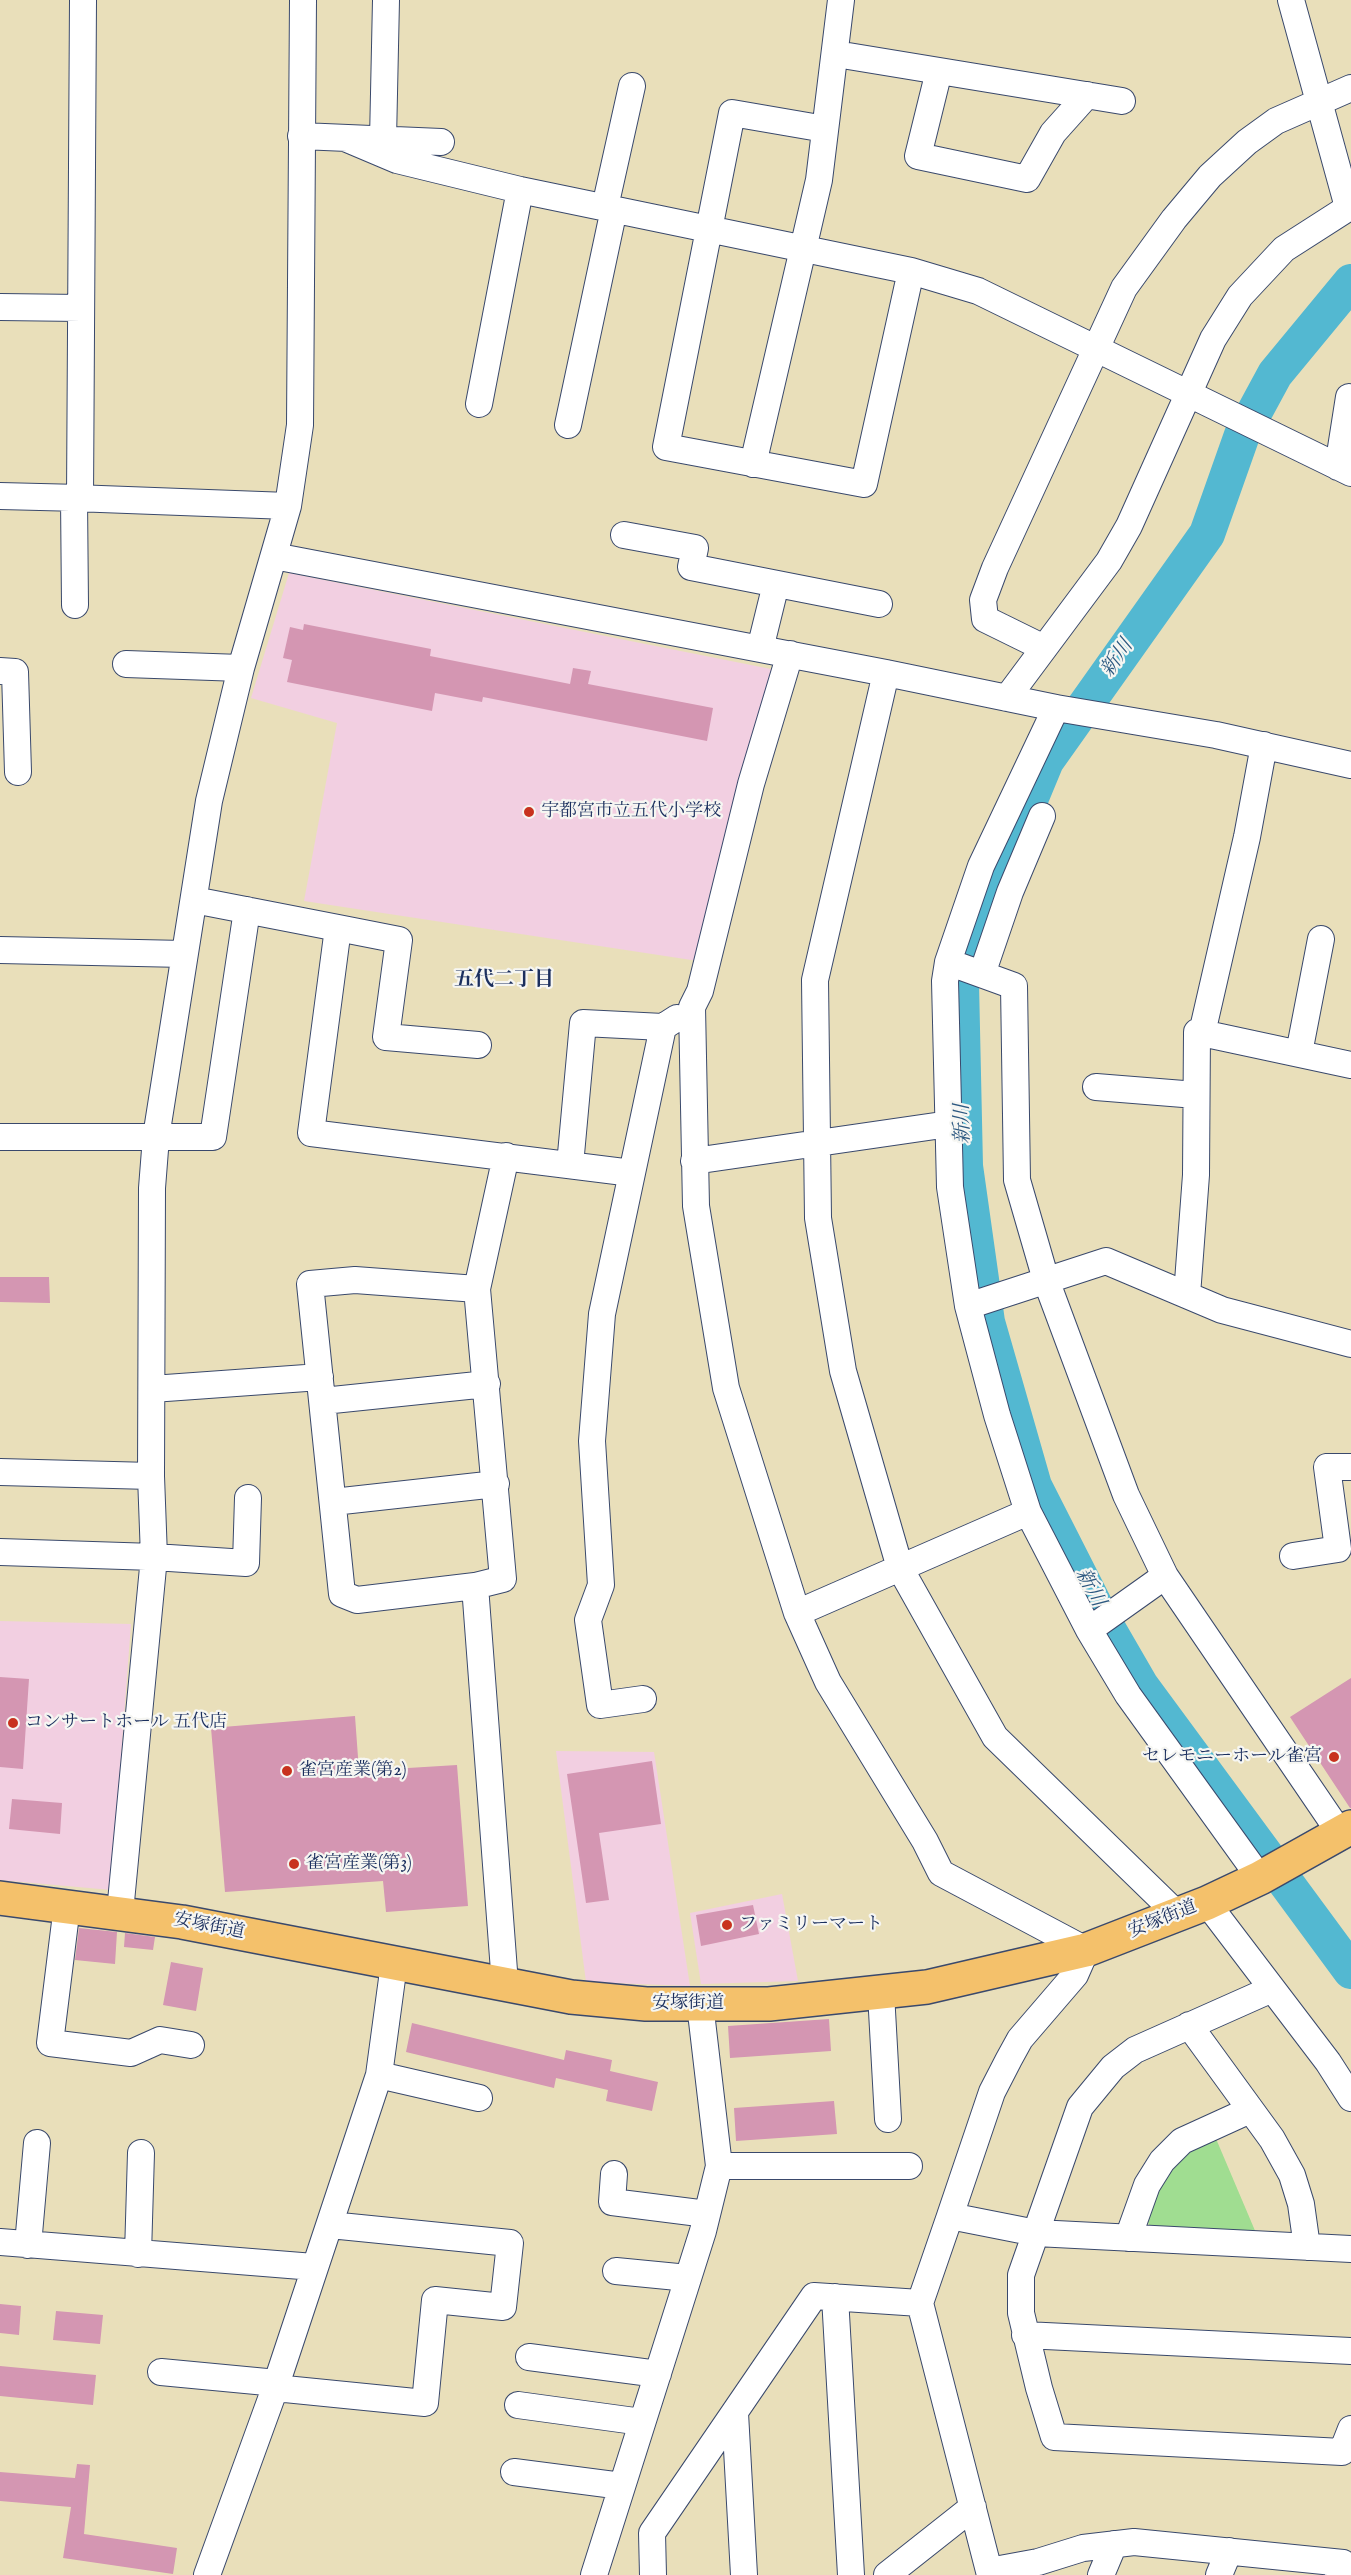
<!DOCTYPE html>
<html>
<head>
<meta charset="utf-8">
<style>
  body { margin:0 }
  canvas { display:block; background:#e9dfba }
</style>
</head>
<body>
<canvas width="1351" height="2575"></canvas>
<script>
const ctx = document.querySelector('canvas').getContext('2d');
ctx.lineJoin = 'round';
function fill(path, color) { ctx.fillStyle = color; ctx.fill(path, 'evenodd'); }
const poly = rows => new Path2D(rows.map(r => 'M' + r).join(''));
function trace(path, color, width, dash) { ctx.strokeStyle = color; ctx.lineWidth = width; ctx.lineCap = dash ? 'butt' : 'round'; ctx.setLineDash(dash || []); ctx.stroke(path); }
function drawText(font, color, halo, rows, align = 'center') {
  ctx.font = font + ' "IM FELL English","Noto Serif JP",serif'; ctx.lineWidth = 4.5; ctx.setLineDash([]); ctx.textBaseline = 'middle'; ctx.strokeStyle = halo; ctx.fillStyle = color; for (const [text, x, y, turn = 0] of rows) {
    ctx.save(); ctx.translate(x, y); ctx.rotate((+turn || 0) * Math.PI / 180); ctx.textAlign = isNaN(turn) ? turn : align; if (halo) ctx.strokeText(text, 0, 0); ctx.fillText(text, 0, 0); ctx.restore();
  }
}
fill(poly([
  [289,573,776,670,698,961,304,901,337,723,251,698],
  [0,1621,131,1624,111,1890,0,1880],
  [556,1751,654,1752,690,1986,586,1982],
  [782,1894,798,1981,701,1984,690,1913]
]), '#f2cfe1');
fill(poly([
  [1214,2134,1256,2233,1151,2230,1145,2215,1158,2184,1191,2146]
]), '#a0dd91');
trace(poly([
  [1351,282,1275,374,1242,435,1207,534,1046,761,981,918,961,983,965,1166,987,1322,1034,1486,1097,1610,1141,1686,1351,1971]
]), '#53b8d1', 36);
fill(poly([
  [304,624,431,649,430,656,570,684,573,668,591,671,588,684,713,708,707,741,483,697,482,702,435,693,432,711,287,682,292,660,283,658,290,627,303,630],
  [0,1277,49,1277,50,1303,0,1302],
  [0,1677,29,1679,23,1769,0,1767],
  [1351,1678,1351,1808,1350,1808,1290,1717],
  [355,1716,359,1771,457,1765,468,1906,386,1912,383,1881,225,1892,211,1728],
  [652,1761,661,1824,599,1833,609,1900,586,1903,567,1774],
  [12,1799,62,1803,60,1834,9,1829],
  [753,1905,759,1934,701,1946,696,1915],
  [79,1928,117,1932,115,1964,75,1960],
  [125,1933,155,1937,153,1950,124,1947],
  [171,1962,203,1968,196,2011,163,2005],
  [829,2019,831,2051,730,2058,728,2026],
  [412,2023,564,2060,566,2050,612,2060,610,2071,658,2082,652,2111,606,2101,608,2090,556,2078,554,2088,406,2052],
  [834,2101,837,2134,736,2141,734,2108],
  [0,2304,21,2306,19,2335,0,2333],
  [56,2311,103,2315,100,2344,53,2340],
  [0,2366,96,2375,93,2405,0,2396],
  [77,2464,90,2465,84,2534,177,2548,173,2574,63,2558,71,2507,0,2501,0,2472,75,2478]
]), '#d496b2');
const minor = poly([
  [1291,0,1348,207],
  [836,54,1122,101],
  [939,71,918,156,1027,179,1053,133,1087,95],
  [825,129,732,113,666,447,864,484,911,271],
  [301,136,441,142],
  [345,138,397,160,520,190,911,271,978,291,1351,473],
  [383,140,386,0],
  [605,207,632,86],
  [0,307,81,308],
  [479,404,520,190],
  [568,425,614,209],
  [753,464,819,180,841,0],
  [1338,467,1349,397],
  [0,496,80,498,83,0],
  [624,535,695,548,691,567,879,604],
  [274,556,886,673,1056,708,1216,735,1351,765],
  [75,605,74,498,288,506],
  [1044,648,985,619,983,600,995,568,1124,288,1174,219,1210,176,1247,142,1276,121,1351,88],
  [760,649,776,584],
  [790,654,751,784,700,991,692,1007,696,1206,726,1388,797,1613,828,1682,925,1841,941,1873,1086,1950,1075,1975,1020,2039,1009,2059,992,2092,950,2216],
  [126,664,241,668],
  [0,671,15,672,18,772],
  [886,673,815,980,818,1218,843,1371,900,1568,995,1737,1178,1915],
  [1007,698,1109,561,1129,526,1213,339,1240,296,1284,249,1351,206],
  [1056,708,981,866,948,962,945,981,950,1187,968,1306,997,1415,1028,1512,1089,1630,1128,1695,1260,1878],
  [194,900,338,928,311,1133,632,1173,663,1027],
  [338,928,399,940,386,1037,478,1045],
  [0,950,184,954],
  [948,962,1014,986,1017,1180,1046,1280,1126,1495,1165,1576,1340,1833],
  [982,974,1010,892,1042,816],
  [1202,1033,1247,837,1264,745],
  [1299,1053,1321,939],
  [1096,1087,1196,1095],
  [0,1137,213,1137,247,910],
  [694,1161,949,1124],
  [570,1165,583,1023,663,1027,677,1018],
  [632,1173,602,1314,592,1441,601,1585,588,1620,600,1705,643,1699],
  [477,1289,503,1579,475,1586,357,1600,342,1594,310,1284,355,1280,477,1289,506,1156],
  [1187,1295,1196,1175,1197,1032,1351,1065],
  [968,1306,1106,1261,1222,1310,1351,1344],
  [152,1389,320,1377],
  [323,1401,487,1384],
  [0,1472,151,1476],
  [333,1502,496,1484],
  [0,1552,154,1557,246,1563,248,1498],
  [1293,1556,1338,1549,1327,1467,1351,1467],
  [475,1586,505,1984],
  [797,1613,1028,1512],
  [1089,1630,1165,1576],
  [1207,1903,1328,2062,1351,2098],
  [67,1906,50,2043,131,2053,160,2040,191,2045],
  [120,1912,154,1557,151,1476,152,1188,156,1137,209,801,241,668,288,506,300,425,303,0],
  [1272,1989,1135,2050,1113,2067,1080,2107,1021,2275,1021,2313,1039,2388,1054,2437,1342,2452,1351,2429],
  [881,1993,888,2119],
  [1189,2025,1272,2139,1292,2175,1301,2204,1307,2247],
  [379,2075,479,2098],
  [719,2166,909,2166],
  [614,2174,612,2202,707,2214],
  [1128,2238,1147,2185,1162,2161,1182,2141,1250,2110],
  [0,2242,314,2267],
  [28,2245,37,2143],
  [138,2254,141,2153],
  [616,2271,688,2278],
  [835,2297,851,2575],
  [1025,2335,1351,2351],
  [529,2357,658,2374],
  [161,2372,277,2383],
  [275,2388,425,2403,435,2300,503,2307,510,2243,330,2225],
  [518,2405,642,2422],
  [735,2413,744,2575],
  [514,2472,622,2486],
  [207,2575,275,2388,379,2075,394,1964],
  [594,2575,703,2231,719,2166,700,2004],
  [653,2575,652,2533,814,2296,920,2303],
  [887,2575,973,2507],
  [1101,2575,1114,2544],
  [1219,2575,1229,2551],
  [1338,2575,1343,2563,1134,2542,1083,2548,1038,2562,989,2571,920,2303,950,2216,1036,2233,1351,2249]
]);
const major = poly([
  [0,1898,182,1922,571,1997,646,2004,769,2004,927,1987,1086,1950,1207,1903,1260,1878,1351,1827]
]);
trace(minor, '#3a496c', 28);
trace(major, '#3a496c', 36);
trace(minor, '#fff', 26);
trace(major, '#f4c16b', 33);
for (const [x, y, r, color] of [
  [529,812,6,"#c8321e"],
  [13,1723,6,"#c8321e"],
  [1334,1757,6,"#c8321e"],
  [287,1771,6,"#c8321e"],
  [294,1864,6,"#c8321e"],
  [727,1925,6,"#c8321e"]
]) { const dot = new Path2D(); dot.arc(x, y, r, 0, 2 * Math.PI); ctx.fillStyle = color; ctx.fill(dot); trace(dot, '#f6f6f2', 2); }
drawText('18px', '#1b2f5e', '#f6f6f2', [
  ["宇都宮市立五代小学校",541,812],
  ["コンサートホール 五代店",25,1723],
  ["セレモニーホール雀宮",1322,1757,"right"],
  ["雀宮産業(第2)",299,1771],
  ["雀宮産業(第3)",306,1864],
  ["ファミリーマート",739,1925]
], 'left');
drawText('18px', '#1b2f5e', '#f6f6f2', [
  ["安塚街道",1163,1920,-22],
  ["安塚街道",209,1927,11],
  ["安塚街道",688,2004]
]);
drawText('italic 20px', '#2c5880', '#f6f6f2', [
  ["新川",1118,659,-55],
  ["新川",964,1124,-91],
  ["新川",1089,1588,62]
]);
drawText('bold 20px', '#1b2f5e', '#f6f6f2', [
  ["五代二丁目",504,981]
]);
</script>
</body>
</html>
